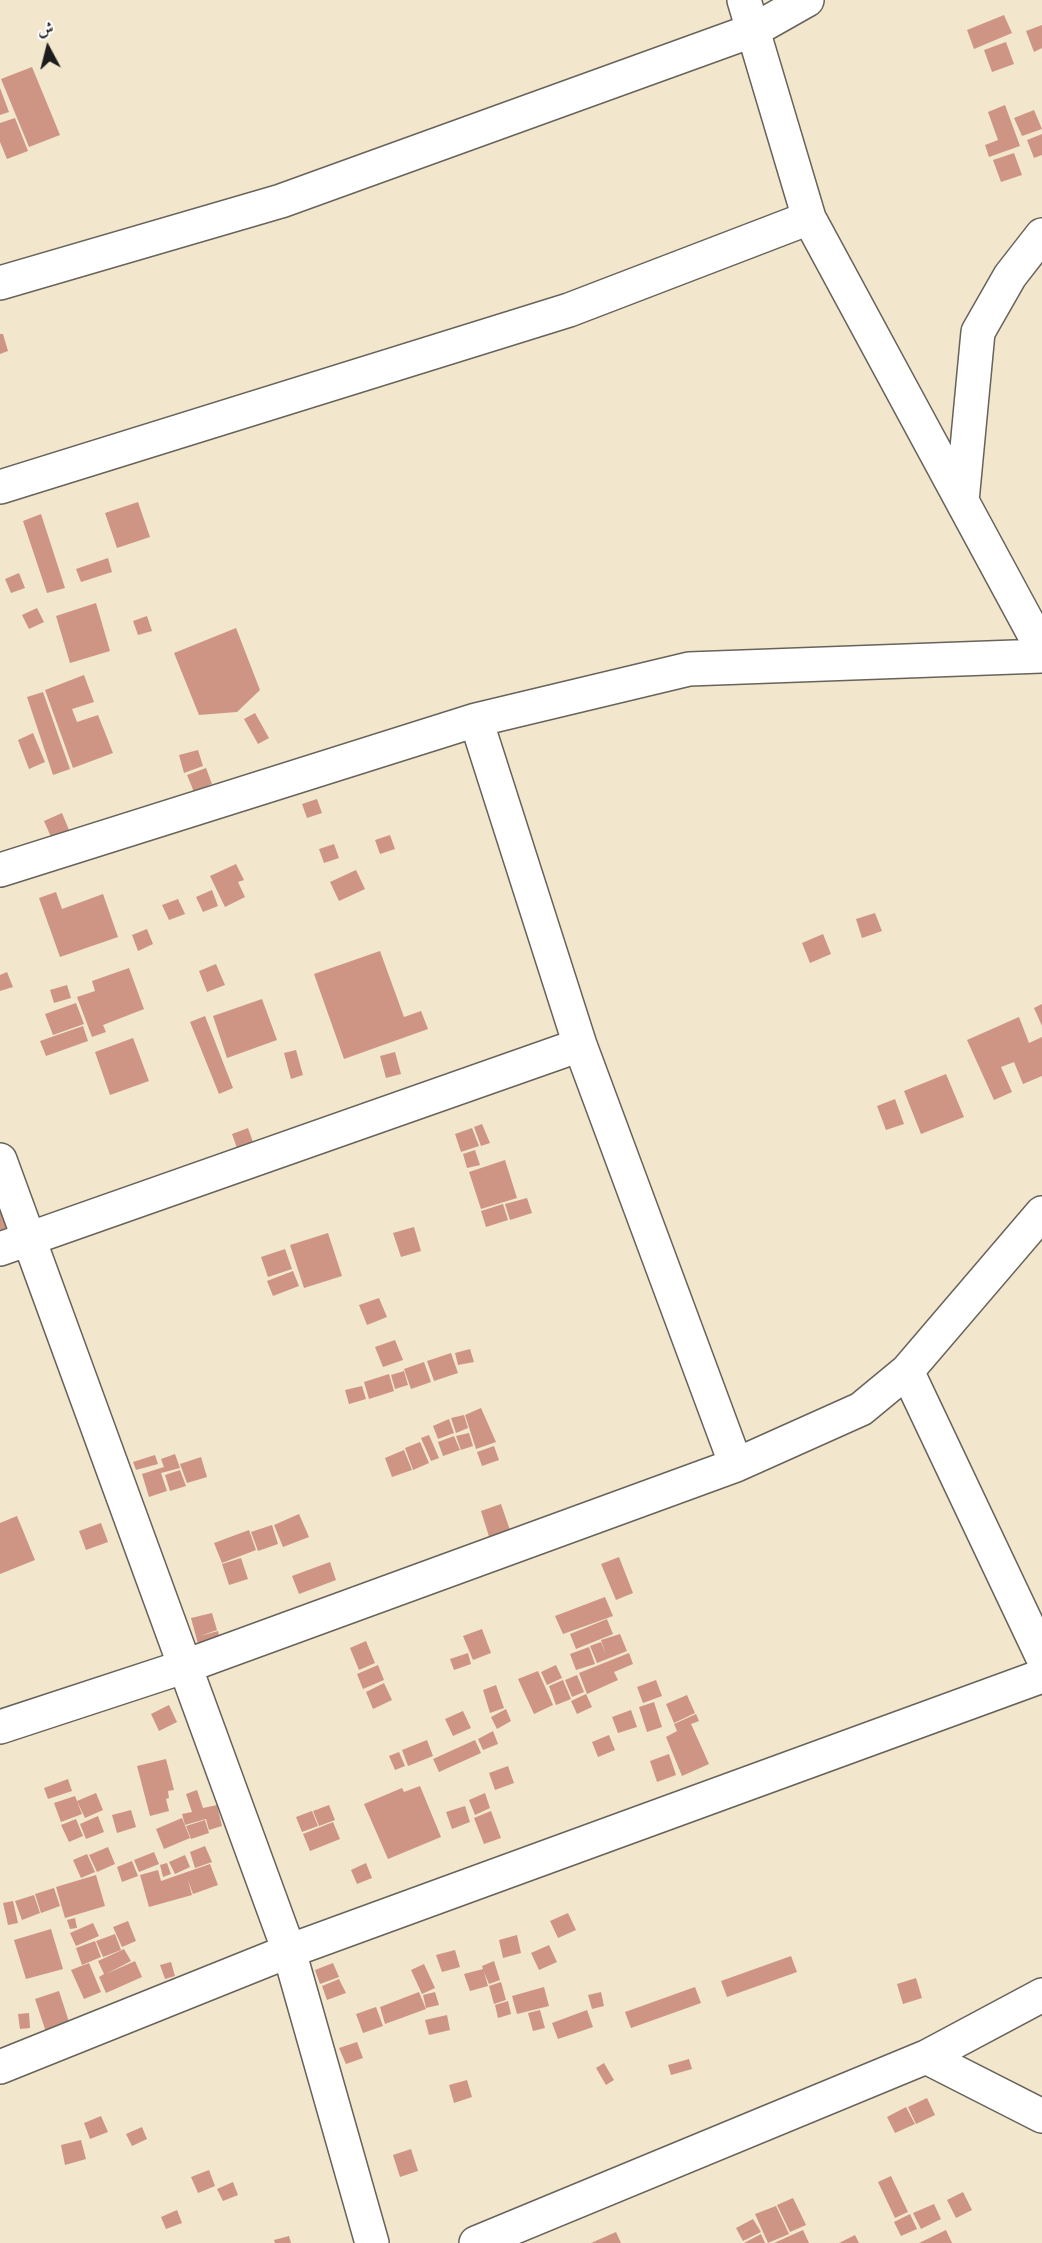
<!DOCTYPE html>
<html>
<head>
<meta charset="utf-8">
<style>
  body { margin:0 }
  #map { position:relative; width:1042px; height:2243px; overflow:hidden; background:#f2e6cd; font-family:"Old Standard TT",Amiri,serif }
  canvas { display:block }
  .north { position:absolute; left:18px; top:18px; width:60px; height:60px; -webkit-text-stroke:4px #fff; paint-order:stroke; rotate:353deg; font-size:16px; font-weight:700; line-height:24px; text-align:center; color:#1c1c1c }
  .north::after { content:''; display:block; margin:auto; width:21px; height:27px; background:#1c1c1c; clip-path:polygon(50% 0,100% 100%,50% 72%,0 100%) }
</style>
</head>
<body>
<div id="map">
<canvas width="1042" height="2243"></canvas>
<div class="north">ش</div>
</div>
<script>
const ctx = document.querySelector('canvas').getContext('2d');
ctx.lineJoin = 'round';
function fill(path, color) { ctx.fillStyle = color; ctx.fill(path, 'evenodd'); }
const poly = rows => new Path2D(rows.map(r => 'M' + r).join(''));
function trace(path, color, width, dash) { ctx.strokeStyle = color; ctx.lineWidth = width; ctx.lineCap = dash ? 'butt' : 'round'; ctx.setLineDash(dash || []); ctx.stroke(path); }
fill(poly([
  [1004,15,1012,33,974,49,967,30],
  [1042,25,1042,48,1034,52,1026,31],
  [1006,42,1014,64,992,72,984,50],
  [32,67,60,135,29,147,1,79],
  [0,88,9,112,0,115],
  [1005,105,1020,146,989,157,985,145,998,140,988,112],
  [1034,110,1042,129,1022,136,1014,118],
  [15,118,28,151,7,159,0,142,0,123],
  [1042,134,1042,155,1034,158,1027,140],
  [1014,153,1022,175,1001,182,993,160],
  [0,334,3,334,8,351,0,354],
  [138,502,150,537,117,548,105,513],
  [41,514,65,588,47,593,23,521],
  [108,558,112,572,81,582,76,569],
  [19,573,25,588,11,593,5,579],
  [96,603,110,651,70,663,56,616],
  [37,608,44,622,29,629,22,615],
  [147,616,152,631,138,635,133,621],
  [236,628,260,690,237,712,199,715,174,653],
  [84,675,94,702,72,709,77,722,98,715,113,753,73,768,45,690],
  [43,692,70,769,53,775,27,697],
  [255,713,269,738,258,744,244,719],
  [33,733,45,762,29,769,18,740],
  [198,750,203,766,184,773,179,755],
  [206,768,212,784,194,792,187,775],
  [317,799,322,813,307,818,302,804],
  [62,813,69,830,51,837,44,821],
  [390,835,395,849,380,854,375,840],
  [334,844,339,858,324,863,319,849],
  [236,864,244,880,238,882,245,897,225,907,210,876],
  [356,870,365,889,339,901,330,882],
  [212,890,218,906,203,912,196,897],
  [56,892,62,909,103,894,118,937,60,957,39,898],
  [178,899,185,914,169,920,162,905],
  [875,913,882,931,862,938,856,919],
  [147,929,153,944,138,951,132,935],
  [823,934,831,954,810,963,802,943],
  [380,951,404,1017,421,1011,428,1029,344,1059,314,974],
  [216,964,225,985,207,992,199,971],
  [129,968,144,1009,103,1025,106,1032,92,1037,77,997,95,991,92,981],
  [7,972,13,987,0,991,0,975],
  [67,985,71,998,54,1003,50,990],
  [262,999,277,1040,227,1058,213,1016],
  [76,1003,84,1024,53,1035,45,1014],
  [1042,1004,1042,1026,1034,1008],
  [205,1016,233,1088,219,1094,190,1022],
  [1019,1017,1029,1043,1042,1037,1042,1076,1023,1084,1014,1062,1001,1067,1012,1092,994,1100,967,1040],
  [83,1026,88,1041,46,1056,40,1041],
  [133,1038,149,1081,110,1095,95,1052],
  [296,1050,303,1075,291,1079,284,1053],
  [395,1052,401,1074,386,1078,380,1056],
  [946,1074,964,1117,921,1134,904,1091],
  [895,1099,904,1124,886,1130,877,1106],
  [482,1124,490,1143,481,1146,474,1127],
  [248,1128,253,1142,237,1148,232,1134],
  [472,1128,479,1146,461,1152,455,1134],
  [475,1150,480,1165,467,1168,463,1154],
  [505,1160,517,1198,481,1209,469,1172],
  [527,1198,532,1213,510,1220,505,1204],
  [503,1204,508,1220,486,1227,481,1211],
  [0,1207,8,1231,0,1234],
  [414,1227,421,1251,401,1257,393,1233],
  [328,1233,342,1276,304,1288,290,1245],
  [285,1249,292,1269,268,1277,261,1257],
  [293,1271,299,1286,273,1296,267,1281],
  [379,1298,387,1317,367,1325,359,1305],
  [395,1340,403,1360,383,1367,375,1347],
  [470,1349,474,1362,458,1365,455,1353],
  [451,1353,458,1373,434,1381,427,1361],
  [424,1362,431,1382,411,1389,404,1369],
  [404,1371,408,1385,395,1389,391,1375],
  [389,1374,394,1391,369,1399,364,1382],
  [362,1386,366,1399,349,1404,345,1390],
  [481,1408,496,1442,476,1449,465,1415],
  [464,1415,468,1428,456,1433,451,1418],
  [449,1419,454,1433,438,1439,433,1426],
  [469,1433,473,1446,461,1450,456,1436],
  [429,1435,439,1458,431,1461,421,1438],
  [454,1436,460,1450,443,1456,438,1442],
  [420,1442,429,1463,413,1470,405,1448],
  [494,1446,499,1460,482,1466,477,1452],
  [404,1450,412,1470,392,1477,385,1458],
  [175,1454,180,1468,161,1473,167,1491,149,1497,142,1474,164,1467,161,1459],
  [155,1455,158,1464,136,1470,133,1462],
  [201,1457,207,1477,187,1483,180,1464],
  [180,1470,186,1486,170,1491,165,1475],
  [501,1504,512,1536,491,1543,481,1511],
  [299,1514,309,1537,283,1547,274,1525],
  [17,1516,35,1560,0,1574,0,1523],
  [101,1523,108,1542,86,1550,79,1531],
  [272,1525,278,1544,258,1551,251,1532],
  [249,1530,256,1550,222,1563,214,1543],
  [619,1557,633,1593,616,1600,601,1564],
  [241,1558,248,1579,229,1585,222,1564],
  [330,1562,336,1580,299,1594,292,1576],
  [605,1597,613,1616,563,1634,555,1616],
  [212,1613,217,1630,200,1636,218,1631,222,1649,201,1655,191,1618],
  [607,1619,613,1634,576,1649,570,1634],
  [482,1629,491,1653,473,1660,463,1636],
  [620,1634,627,1651,597,1663,590,1646,601,1642,606,1655,601,1640],
  [366,1641,375,1663,359,1670,350,1648],
  [589,1647,595,1664,576,1670,570,1654],
  [468,1653,471,1664,454,1670,450,1659],
  [629,1653,633,1664,614,1672,618,1680,587,1694,579,1673],
  [378,1665,384,1680,363,1689,357,1674],
  [556,1665,562,1678,547,1685,541,1672],
  [538,1671,553,1705,534,1714,518,1679],
  [577,1675,584,1692,572,1697,565,1680],
  [563,1680,571,1699,556,1705,549,1686],
  [656,1680,662,1696,643,1703,637,1687],
  [384,1683,392,1700,373,1709,366,1692],
  [496,1685,504,1708,490,1713,483,1690],
  [586,1694,592,1707,577,1714,571,1701],
  [687,1695,695,1713,674,1723,666,1704],
  [654,1702,662,1727,647,1732,639,1707],
  [169,1705,177,1722,159,1731,151,1714],
  [506,1709,511,1721,497,1729,491,1717],
  [631,1710,637,1727,618,1733,612,1717],
  [463,1711,471,1728,453,1736,445,1719],
  [696,1714,699,1721,691,1724,709,1764,682,1776,666,1737,677,1731,674,1724],
  [493,1731,498,1744,483,1750,478,1739],
  [609,1735,615,1750,598,1757,592,1742],
  [427,1740,433,1756,408,1766,402,1750],
  [475,1740,481,1753,439,1772,433,1759],
  [399,1752,405,1766,395,1770,389,1756],
  [669,1754,676,1775,657,1782,650,1761],
  [166,1759,174,1790,168,1791,169,1798,166,1799,169,1811,150,1816,137,1766],
  [508,1766,514,1783,495,1790,489,1773],
  [68,1779,72,1791,48,1799,44,1788],
  [420,1786,441,1837,388,1859,364,1804,402,1788,404,1792],
  [197,1790,203,1808,217,1805,222,1826,209,1830,206,1819,185,1825,182,1814,192,1812,186,1794],
  [96,1793,103,1810,85,1818,77,1801],
  [485,1793,490,1808,475,1815,469,1800],
  [75,1796,82,1814,61,1822,54,1803],
  [329,1805,335,1820,319,1826,313,1811],
  [465,1806,470,1822,452,1829,446,1812],
  [131,1810,136,1827,117,1833,112,1815],
  [312,1811,318,1826,302,1832,296,1817],
  [491,1811,501,1838,484,1844,474,1818],
  [98,1816,104,1832,86,1839,80,1824],
  [182,1818,190,1838,164,1849,156,1829],
  [76,1819,83,1836,69,1842,61,1825],
  [205,1820,209,1833,191,1839,186,1826],
  [333,1822,340,1839,310,1851,303,1834],
  [205,1846,212,1862,195,1868,190,1852],
  [108,1847,115,1864,97,1872,89,1855],
  [154,1852,159,1864,139,1872,134,1860],
  [87,1854,95,1872,81,1878,73,1860],
  [185,1855,190,1867,175,1874,169,1862],
  [132,1861,138,1876,122,1882,117,1867],
  [167,1863,171,1874,163,1877,160,1865],
  [366,1863,372,1878,357,1884,351,1870],
  [210,1864,218,1885,193,1894,188,1880,192,1895,149,1907,140,1875,158,1870,161,1881],
  [96,1875,105,1906,65,1918,56,1887],
  [54,1888,60,1906,41,1913,35,1894],
  [34,1895,40,1913,22,1920,15,1901],
  [13,1901,18,1923,8,1925,3,1903],
  [568,1913,576,1930,558,1938,550,1921],
  [75,1918,77,1928,70,1929,67,1920],
  [128,1921,136,1941,122,1947,113,1927],
  [93,1923,99,1936,76,1946,70,1933],
  [51,1929,63,1969,26,1979,14,1940],
  [115,1934,121,1950,103,1957,96,1941],
  [517,1935,521,1953,503,1958,499,1940],
  [95,1941,101,1957,82,1965,76,1948],
  [549,1945,557,1962,539,1970,531,1953],
  [124,1949,131,1961,106,1974,135,1961,142,1977,106,1993,99,1977,104,1974,98,1961],
  [455,1950,460,1967,442,1972,436,1955],
  [791,1956,797,1972,727,1997,721,1981],
  [494,1961,500,1980,489,1984,484,1972,488,1986,470,1991,464,1974,483,1969,482,1966],
  [171,1962,175,1976,165,1979,160,1965],
  [89,1963,101,1992,84,1999,71,1970],
  [333,1963,339,1977,320,1984,315,1970],
  [424,1964,435,1988,422,1994,411,1970],
  [916,1978,922,1998,903,2004,897,1984],
  [339,1979,346,1993,327,2000,322,1986],
  [501,1982,506,2000,494,2004,489,1986],
  [544,1987,549,2006,517,2014,512,1996],
  [695,1987,701,2003,631,2028,625,2012],
  [59,1991,70,2025,46,2032,35,1999],
  [419,1992,426,2009,385,2024,380,2007],
  [435,1992,439,2005,426,2008,423,1995],
  [601,1992,604,2006,592,2009,588,1995],
  [508,2001,511,2014,498,2018,495,2005],
  [376,2007,383,2026,363,2033,356,2014],
  [540,2010,545,2028,533,2031,528,2013],
  [587,2010,593,2027,558,2039,552,2023],
  [29,2013,30,2028,20,2029,18,2014],
  [447,2015,450,2030,429,2035,425,2020],
  [357,2042,363,2058,346,2064,339,2048],
  [689,2059,692,2069,671,2075,668,2065],
  [604,2063,614,2080,606,2085,596,2068],
  [467,2080,472,2097,454,2103,449,2085],
  [927,2098,935,2115,916,2124,908,2107],
  [906,2107,915,2124,895,2133,887,2117],
  [101,2116,108,2132,90,2139,84,2123],
  [142,2127,147,2139,132,2146,126,2134],
  [81,2140,86,2159,65,2165,61,2145],
  [411,2149,418,2171,400,2177,393,2155],
  [209,2170,215,2186,198,2193,191,2177],
  [891,2176,908,2212,895,2218,878,2182],
  [233,2182,238,2195,223,2201,217,2189],
  [963,2192,972,2210,956,2218,947,2200],
  [793,2198,806,2225,790,2232,777,2205],
  [934,2204,941,2219,921,2229,913,2213],
  [776,2206,789,2234,768,2243,755,2214],
  [177,2210,182,2223,166,2229,161,2217],
  [910,2214,917,2229,901,2236,894,2222],
  [753,2219,761,2232,743,2241,736,2228],
  [803,2230,809,2243,774,2243],
  [946,2230,952,2243,919,2243],
  [616,2232,621,2243,591,2243],
  [761,2234,765,2243,744,2243],
  [855,2235,859,2243,839,2243],
  [289,2236,291,2243,275,2243,274,2240]
]), '#ce9585');
const minor = poly([
  [744,0,809,218,1042,649],
  [0,283,281,201,754,30,807,0],
  [0,487,569,310,809,218],
  [962,501,978,332,1010,276,1042,235],
  [476,720,580,1045,736,1465],
  [0,870,476,720,689,669,1042,656],
  [0,1160,289,1951,372,2243],
  [0,1249,580,1045],
  [907,1371,1042,1656],
  [0,1727,186,1666,736,1465,861,1409,907,1371,1042,1213],
  [926,2057,1042,2116],
  [0,2067,289,1951,1042,1676],
  [476,2243,926,2057,1042,1995]
]);
trace(minor, '#67635a', 36);
trace(minor, '#fff', 33);
</script>
</body>
</html>
